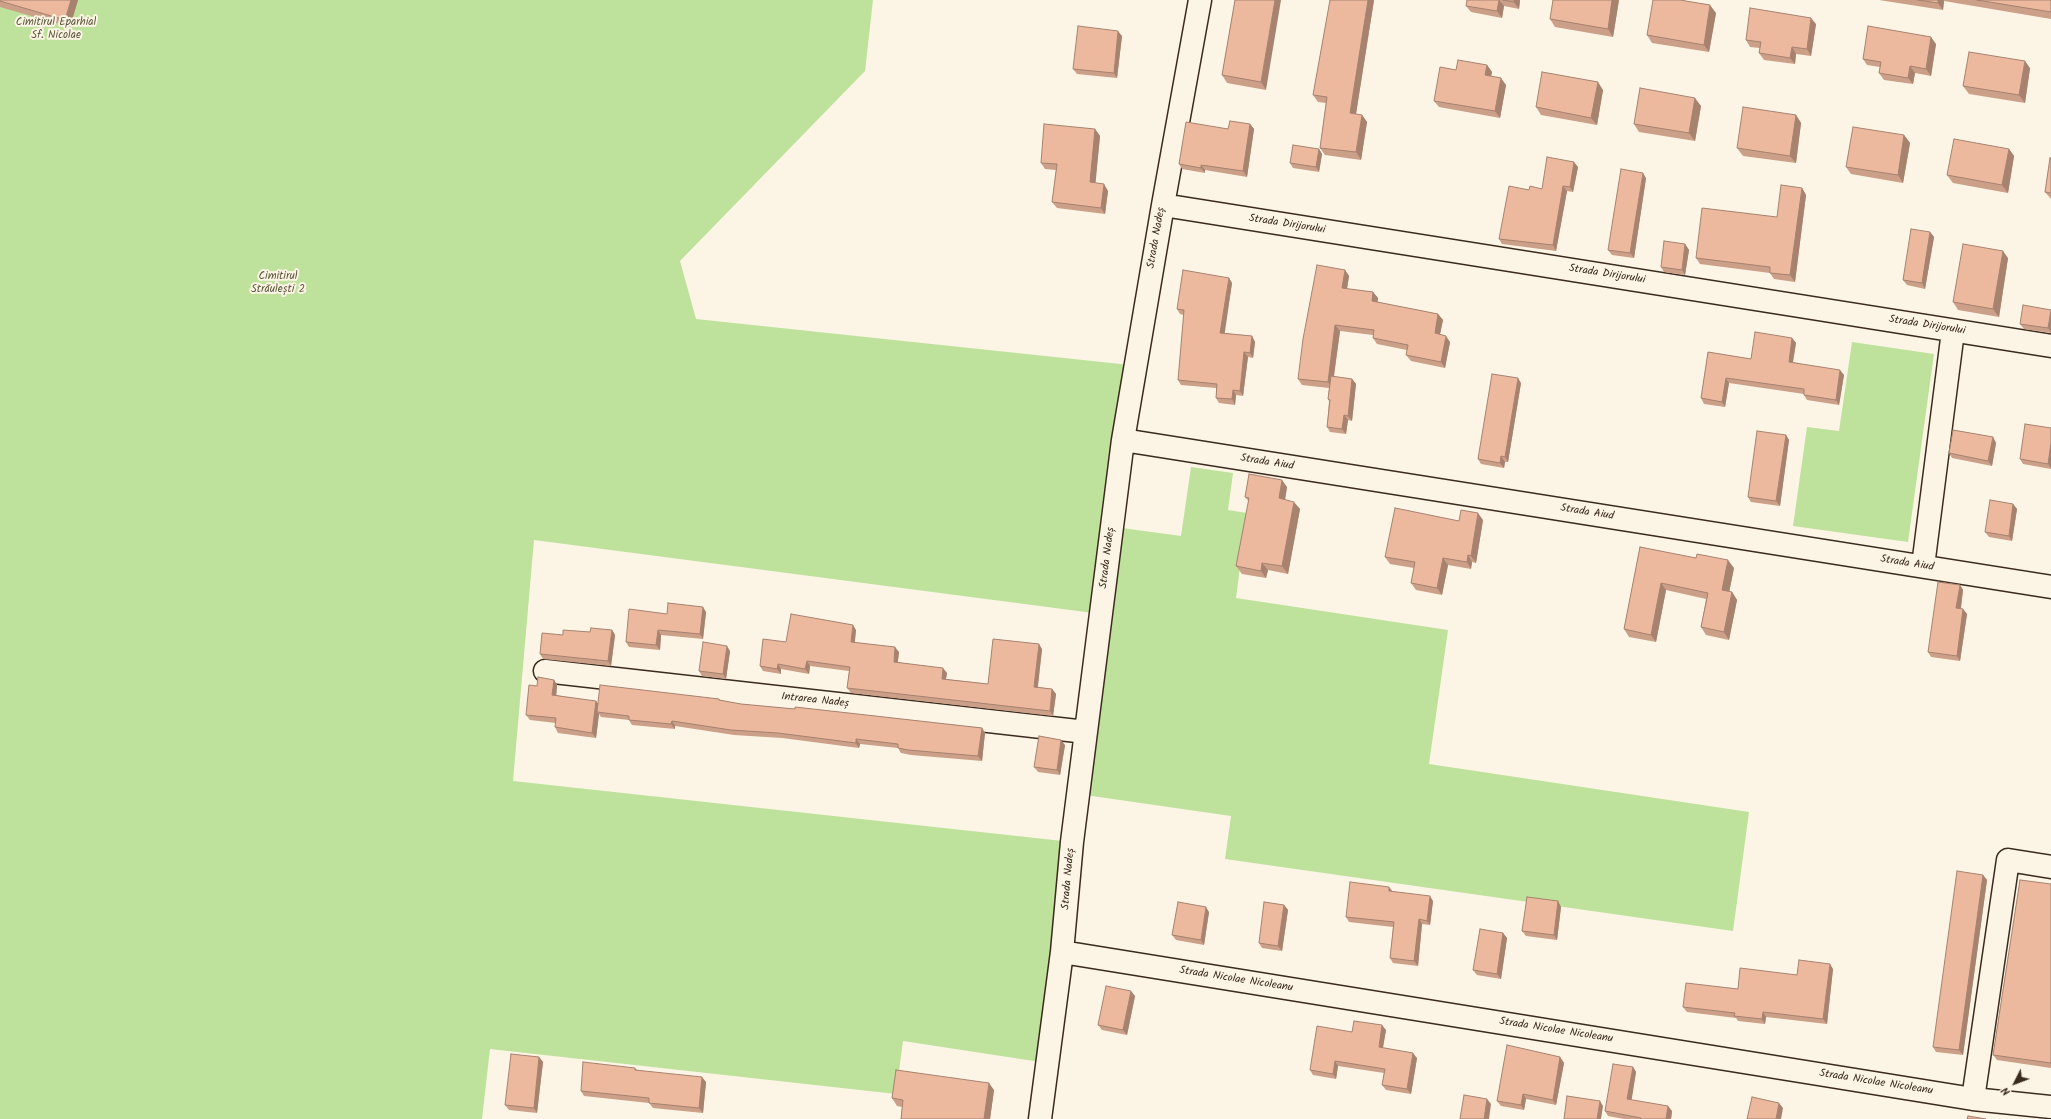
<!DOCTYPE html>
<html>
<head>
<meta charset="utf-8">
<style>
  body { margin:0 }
  #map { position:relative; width:2051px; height:1119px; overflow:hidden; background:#fcf5e5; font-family:Kalam,sans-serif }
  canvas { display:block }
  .north { position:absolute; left:1995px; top:1063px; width:40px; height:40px; -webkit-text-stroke:3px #fcf5e5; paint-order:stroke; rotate:228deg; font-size:11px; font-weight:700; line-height:16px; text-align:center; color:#3b2a1e }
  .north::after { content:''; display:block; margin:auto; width:14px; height:18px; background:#3b2a1e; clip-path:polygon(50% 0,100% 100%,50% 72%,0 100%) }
</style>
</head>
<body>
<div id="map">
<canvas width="2051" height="1119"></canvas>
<div class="north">N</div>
</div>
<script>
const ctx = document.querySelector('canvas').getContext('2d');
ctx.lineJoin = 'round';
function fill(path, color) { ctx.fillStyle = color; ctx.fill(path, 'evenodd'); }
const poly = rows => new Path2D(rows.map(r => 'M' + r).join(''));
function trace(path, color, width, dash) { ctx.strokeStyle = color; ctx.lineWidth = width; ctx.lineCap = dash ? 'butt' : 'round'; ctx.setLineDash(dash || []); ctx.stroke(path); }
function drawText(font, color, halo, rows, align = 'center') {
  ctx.font = font + ' Kalam,sans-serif'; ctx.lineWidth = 4; ctx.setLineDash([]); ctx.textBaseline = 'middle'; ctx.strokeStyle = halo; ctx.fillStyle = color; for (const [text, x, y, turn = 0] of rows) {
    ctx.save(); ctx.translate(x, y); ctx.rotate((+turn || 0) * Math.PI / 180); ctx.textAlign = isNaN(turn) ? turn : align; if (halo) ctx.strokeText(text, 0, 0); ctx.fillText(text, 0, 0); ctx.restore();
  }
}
fill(poly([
  [0,0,873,0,865,71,680,261,696,319,1130,365,1101,614,534,540,513,781,1072,842,1047,1063,903,1041,896,1094,490,1049,482,1119,0,1119],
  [1852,342,1934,354,1908,542,1793,526,1807,427,1839,431],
  [1191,467,1233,473,1228,510,1247,513,1236,598,1448,630,1429,764,1749,812,1733,931,1225,859,1231,816,1085,795,1122,528,1181,536]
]), '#bee19b');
const minor = poly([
  [1163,205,2051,346],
  [1123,440,2051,587],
  [1923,566,1953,331],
  [545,671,1086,732],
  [1062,952,1973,1099,2051,1107],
  [1973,1099,2008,860,2051,867],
  [1040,1119,1062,952,1072,842,1123,440,1163,205,1200,0]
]);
trace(minor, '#3b2a1e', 25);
trace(minor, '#fcf5e5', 22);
fill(poly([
  [0,0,78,0,70,27,0,7],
  [1235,0,1266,90,1227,83,1222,75],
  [1374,0,1356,114,1362,115,1367,122,1361,160,1325,155,1320,148,1326,103,1318,102,1313,95],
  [1467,0,1520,0,1519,9,1504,6,1502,18,1471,12,1466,6],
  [1619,0,1613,37,1555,27,1550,19],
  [1879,0,2051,0,2051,19,1944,1,1943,10],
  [1716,13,1709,52,1652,43,1647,35],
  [1816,24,1811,56,1796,54,1795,64,1764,60,1759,53,1760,48,1750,47,1746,40],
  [1122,36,1117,78,1077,74,1073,69],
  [1936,44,1931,76,1915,73,1913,84,1884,80,1879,73,1880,67,1867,65,1863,59],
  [1487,65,1492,72,1491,76,1506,85,1500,118,1439,107,1434,101,1456,70],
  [2030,68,2025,103,1969,94,1963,86],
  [1603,90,1597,125,1541,115,1536,107],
  [1701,106,1695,141,1639,132,1634,124],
  [1796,115,1801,123,1796,163,1743,156,1737,148],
  [1250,124,1254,129,1247,177,1205,170,1205,173,1182,169,1179,164,1228,129],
  [1095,129,1100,136,1095,183,1108,191,1105,214,1057,208,1052,202,1056,170,1045,169,1041,163],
  [1904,135,1910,143,1903,183,1851,174,1846,167],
  [1319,149,1322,154,1319,172,1293,168,1290,163],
  [2009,149,2014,156,2008,193,1953,183,1947,175],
  [2051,158,2051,199,2045,192],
  [1578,167,1573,192,1567,191,1556,251,1502,244,1499,239,1529,190,1542,189],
  [1646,178,1634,258,1612,255,1608,250],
  [1802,188,1806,195,1795,282,1774,279,1770,273,1700,264,1696,258,1777,217],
  [1930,232,1934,237,1925,289,1907,285,1903,280],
  [1685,244,1689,250,1685,275,1664,272,1661,267],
  [2008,258,1999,317,1958,310,1953,302],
  [1345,270,1349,276,1347,289,1373,292,1378,298,1377,302,1438,314,1443,320,1440,334,1450,342,1445,368,1411,361,1406,355,1407,350,1377,344,1373,338,1373,335,1340,331,1334,377,1352,379,1356,384,1352,421,1348,420,1346,434,1330,432,1327,427,1329,401,1328,399,1329,388,1302,385,1298,379],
  [1229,278,1232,283,1224,333,1252,336,1255,342,1253,358,1248,357,1243,396,1236,395,1235,405,1219,403,1216,398,1216,388,1181,385,1178,380,1184,315,1180,314,1177,309],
  [2051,310,2051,333,2024,329,2020,324],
  [1792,338,1796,343,1793,362,1844,375,1839,405,1807,400,1804,395,1804,394,1729,383,1725,407,1704,404,1701,398,1708,352,1751,359],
  [1521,383,1508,462,1505,462,1504,468,1481,464,1478,459],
  [2051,428,2051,469,2023,464,2020,459],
  [1786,435,1789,440,1780,506,1751,502,1748,497],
  [1993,437,1996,443,1992,466,1952,458,1949,453],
  [1287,487,1285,500,1300,509,1288,574,1268,570,1266,578,1242,574,1236,566,1249,502,1245,497],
  [2013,504,2017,509,2012,541,1989,537,1985,532],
  [1483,520,1476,563,1472,562,1471,569,1448,565,1442,595,1416,590,1411,583,1414,568,1390,564,1385,557,1459,521],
  [1640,547,1734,568,1729,592,1732,592,1737,600,1729,640,1706,635,1701,627,1706,599,1666,590,1656,642,1629,637,1624,629],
  [1960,585,1963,590,1961,609,1963,609,1967,614,1960,661,1931,657,1928,652],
  [706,612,703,639,661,635,660,650,629,647,626,642,667,614],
  [612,630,615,635,611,666,543,659,540,654,563,635,590,632],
  [856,630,855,642,899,652,898,662,947,673,946,679,988,684,1042,649,1038,687,1052,689,1056,694,1053,716,851,693,847,688,849,671,810,666,809,674,781,669,781,674,763,671,760,666,786,642],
  [730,651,726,679,702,676,699,671],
  [554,680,557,685,556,695,598,703,719,699,721,701,741,704,982,728,985,733,982,761,911,755,901,753,898,748,860,744,859,748,782,738,734,735,675,726,675,729,632,725,629,720,601,717,599,714,596,738,558,733,555,727,556,723,530,720,526,715,537,686],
  [1065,745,1060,775,1038,772,1034,767],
  [1983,875,1987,880,1963,1055,1936,1052,1933,1047],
  [2051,884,2051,1068,1997,1060,1993,1055],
  [1393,892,1433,901,1430,925,1422,924,1418,966,1393,963,1390,958,1393,927,1349,922,1346,917],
  [1558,901,1561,907,1557,940,1526,936,1522,931],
  [1284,905,1288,910,1282,951,1262,948,1259,943],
  [1209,912,1204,945,1176,940,1172,935],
  [1503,933,1507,938,1501,979,1477,975,1473,970],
  [1833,969,1827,1024,1766,1017,1765,1024,1738,1021,1736,1018,1687,1012,1683,1007,1738,989,1797,975],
  [1135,996,1127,1035,1102,1030,1098,1025],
  [1386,1030,1383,1048,1417,1058,1411,1094,1386,1090,1382,1085,1384,1073,1338,1066,1336,1079,1313,1075,1310,1070,1352,1032],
  [539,1057,543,1062,537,1113,509,1110,505,1105],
  [1560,1057,1564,1063,1556,1105,1526,1099,1524,1110,1501,1106,1497,1101],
  [1633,1067,1636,1072,1631,1100,1672,1111,1671,1119,1624,1119,1608,1116,1605,1111],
  [635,1068,637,1070,706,1082,703,1113,653,1108,649,1103,584,1096,581,1091],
  [994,1090,990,1119,901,1119,902,1107,897,1106,892,1098]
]), '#cc9f88');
fill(poly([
  [71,0,78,0,70,27,65,20],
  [1275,0,1281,0,1266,90,1261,82],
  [1368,0,1374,0,1355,120,1350,113],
  [1499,0,1504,6,1502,18,1497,11],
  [1514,0,1520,0,1519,9,1514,2],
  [1612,0,1619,0,1613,37,1608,29],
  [1938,0,1943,0,1944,1,1943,10,1938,3],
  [1710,5,1716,13,1709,52,1704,45],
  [1811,18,1816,24,1811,56,1807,49],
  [1118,31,1122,36,1117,78,1114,73],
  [1931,37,1936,44,1931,76,1926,69],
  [1792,47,1796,54,1795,64,1790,58],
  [2025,61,2030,68,2025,103,2019,95],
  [1487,65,1492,72,1490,82,1485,75],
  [1910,66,1915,73,1913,84,1908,78],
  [1501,78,1506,85,1500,118,1495,111],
  [1598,82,1603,90,1597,125,1591,118],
  [1695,98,1701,106,1695,141,1689,133],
  [1362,115,1367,122,1361,160,1356,152],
  [1796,115,1801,123,1796,163,1790,156],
  [1250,124,1254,129,1247,177,1243,171],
  [1095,129,1100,136,1095,189,1090,182],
  [1904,135,1910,143,1903,183,1898,175],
  [1319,149,1322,154,1319,172,1316,167],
  [2009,149,2014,156,2008,193,2002,185],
  [1574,162,1578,167,1573,192,1570,187],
  [1201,165,1205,170,1205,173,1201,168],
  [1643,173,1646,178,1634,258,1630,253],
  [1104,184,1108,191,1105,214,1101,208],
  [1563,186,1567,191,1556,251,1553,245],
  [1802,188,1806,195,1795,282,1790,275],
  [1930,232,1934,237,1925,289,1922,283],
  [1685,244,1689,250,1685,275,1682,270],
  [2003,251,2008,258,1999,317,1993,309],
  [1345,270,1349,276,1346,295,1342,288],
  [1229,278,1232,283,1224,338,1220,333],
  [1373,292,1378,298,1377,307,1372,301],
  [2051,310,2051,332,2048,328],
  [1438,314,1443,320,1439,339,1435,333],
  [1335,325,1340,331,1332,388,1328,382],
  [1252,336,1255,342,1253,358,1250,353],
  [1446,336,1450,342,1445,368,1441,362],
  [1792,338,1796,343,1792,367,1789,362],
  [1244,352,1248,357,1243,396,1240,391],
  [1840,370,1844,375,1839,405,1836,400],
  [1518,378,1521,383,1508,462,1505,457],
  [1726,378,1729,383,1725,407,1722,402],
  [1352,379,1356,384,1352,421,1348,416],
  [1233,390,1236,395,1235,405,1232,399],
  [1344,415,1348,420,1346,434,1342,429],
  [1786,435,1789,440,1780,506,1776,501],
  [1993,437,1996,443,1992,466,1988,461],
  [2051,443,2051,468,2048,464],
  [1501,456,1505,462,1504,468,1500,463],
  [1282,480,1287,487,1284,506,1279,498],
  [1294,502,1300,509,1288,574,1282,566],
  [2013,504,2017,509,2012,541,2009,536],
  [1478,513,1483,520,1476,563,1471,556],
  [1468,555,1472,562,1471,569,1467,562],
  [1443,558,1448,565,1442,595,1437,588],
  [1728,560,1734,568,1728,598,1722,590],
  [1262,563,1268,570,1266,578,1261,571],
  [1661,583,1666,590,1656,642,1651,635],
  [1960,585,1963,590,1960,613,1956,608],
  [1732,592,1737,600,1729,640,1724,632],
  [703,607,706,612,703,639,700,634],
  [1963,609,1967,614,1960,661,1957,656],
  [853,625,856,630,854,647,851,642],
  [612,630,615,635,611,666,608,661],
  [658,630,661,635,660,650,656,645],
  [1039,644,1042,649,1037,692,1034,687],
  [727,646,730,651,726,679,723,674],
  [895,647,899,652,897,667,894,662],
  [807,661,810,666,809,674,805,669],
  [778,664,781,669,781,674,777,669],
  [943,668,947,673,945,684,942,679],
  [554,680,557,685,556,700,552,695],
  [1052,689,1056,694,1053,716,1050,711],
  [596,701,600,706,597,712,599,714,596,738,592,733],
  [672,721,675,726,675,729,671,724],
  [982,728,985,733,982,761,978,756],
  [856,739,860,744,859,748,856,743],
  [1061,740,1065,745,1060,775,1057,770],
  [1983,875,1987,880,1963,1055,1959,1050],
  [1389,887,1393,892,1389,891],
  [1430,896,1433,901,1430,925,1427,921],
  [1558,901,1561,907,1557,940,1554,935],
  [1284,905,1288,910,1282,951,1278,946],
  [1206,907,1209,912,1204,945,1201,940],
  [1419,919,1422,924,1418,966,1414,961],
  [1503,933,1507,938,1501,979,1497,974],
  [1830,964,1833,969,1827,1024,1823,1019],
  [1131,991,1135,996,1127,1035,1123,1030],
  [1763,1012,1766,1017,1765,1024,1762,1019],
  [1382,1025,1386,1030,1382,1052,1379,1047],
  [1413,1053,1417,1058,1411,1094,1407,1089],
  [539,1057,543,1062,537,1113,534,1108],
  [1560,1057,1564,1063,1556,1105,1553,1100],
  [1335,1061,1338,1066,1336,1079,1333,1074],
  [1633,1067,1636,1072,1631,1104,1627,1099],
  [702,1077,706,1082,703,1113,699,1108],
  [989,1083,994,1090,990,1119,984,1119],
  [1523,1094,1526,1099,1524,1110,1521,1105],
  [1487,1099,1491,1104,1489,1119,1484,1119],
  [1600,1101,1603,1106,1601,1119,1597,1119],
  [1779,1103,1783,1108,1781,1119,1776,1119],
  [1668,1106,1672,1111,1671,1119,1666,1119]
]), '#a6826f');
const building = poly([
  [0,0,71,0,65,20,0,1,0,0],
  [1235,0,1275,0,1261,82,1222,75,1235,0],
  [1330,0,1368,0,1350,113,1362,115,1356,152,1320,148,1327,97,1313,95,1330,0],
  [1467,0,1499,0,1497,11,1466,6,1467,0],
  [1503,0,1514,0,1514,2,1503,0],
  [1553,0,1612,0,1608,29,1550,19,1553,0],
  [1653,0,1680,0,1710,5,1704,45,1647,35,1653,0],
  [1918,0,1938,0,1938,3,1918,0],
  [1977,0,2051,0,2051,12,1977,0],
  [1750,8,1811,18,1807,49,1792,47,1790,58,1759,53,1761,42,1746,40,1750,8],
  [1078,26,1118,31,1114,73,1073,69,1078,26],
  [1868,26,1931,37,1926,69,1910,66,1908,78,1879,73,1881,62,1863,59,1868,26],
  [1969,52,2025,61,2019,95,1963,86,1969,52],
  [1458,60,1487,65,1485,75,1501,78,1495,111,1434,101,1440,67,1456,70,1458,60],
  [1542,72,1598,82,1591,118,1536,107,1542,72],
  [1640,88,1695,98,1689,133,1634,124,1640,88],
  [1743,107,1796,115,1790,156,1737,148,1743,107],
  [1230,121,1250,124,1243,171,1201,165,1201,168,1179,164,1186,122,1228,129,1230,121],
  [1044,124,1095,129,1090,182,1104,184,1101,208,1052,202,1057,164,1041,163,1044,124],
  [1853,127,1904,135,1898,175,1846,167,1853,127],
  [1954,139,2009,149,2002,185,1947,175,1954,139],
  [1293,145,1319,149,1316,167,1290,163,1293,145],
  [1547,157,1574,162,1570,187,1563,186,1553,245,1499,239,1509,186,1529,190,1530,186,1542,189,1547,157],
  [2050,158,2051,158,2051,193,2045,192,2050,158],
  [1621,169,1643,173,1630,253,1608,250,1621,169],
  [1781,185,1802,188,1790,275,1770,273,1770,267,1696,258,1702,208,1777,217,1781,185],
  [1911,229,1930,232,1922,283,1903,280,1911,229],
  [1664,241,1685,244,1682,270,1661,267,1664,241],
  [1963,244,2003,251,1993,309,1953,302,1963,244],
  [1317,265,1345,270,1342,288,1373,292,1372,301,1438,314,1435,333,1446,336,1441,362,1406,355,1408,345,1373,338,1374,330,1335,325,1328,382,1298,379,1303,339,1317,265],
  [1183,270,1229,278,1220,333,1252,336,1250,353,1244,352,1240,391,1233,390,1232,399,1216,398,1217,384,1178,380,1184,310,1177,309,1183,270],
  [2023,305,2051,310,2048,328,2020,324,2023,305],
  [1755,332,1792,338,1789,362,1840,370,1836,400,1804,395,1804,389,1726,378,1722,402,1701,398,1708,352,1751,359,1755,332],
  [1492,374,1518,378,1505,457,1501,456,1500,463,1478,459,1492,374],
  [1331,376,1352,379,1348,416,1344,415,1342,429,1327,427,1330,400,1328,399,1331,376],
  [2025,424,2051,428,2051,443,2048,464,2020,459,2025,424],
  [1953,430,1993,437,1988,461,1949,453,1953,430],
  [1757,431,1786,435,1776,501,1748,497,1757,431],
  [1249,474,1282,480,1279,498,1294,502,1282,566,1262,563,1261,571,1236,566,1249,498,1245,497,1249,474],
  [1990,500,2013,504,2009,536,1985,532,1990,500],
  [1395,508,1459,521,1461,510,1478,513,1471,556,1468,555,1467,562,1443,558,1437,588,1411,583,1415,562,1385,557,1395,508],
  [1640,547,1696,558,1697,554,1728,560,1722,590,1732,592,1724,632,1701,627,1708,593,1661,583,1651,635,1624,629,1640,547],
  [1938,582,1960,585,1956,608,1963,609,1957,656,1928,652,1938,582],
  [668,603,703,607,700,634,658,630,656,645,626,642,629,609,667,614,668,603],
  [791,614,853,625,851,642,895,647,894,662,943,668,942,679,988,684,993,639,1039,644,1034,687,1052,689,1050,711,847,688,850,667,807,661,805,669,778,664,777,669,760,666,763,639,786,642,791,614],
  [591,628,612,630,608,661,540,654,542,633,563,635,563,630,590,632,591,628],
  [703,642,727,646,723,674,699,671,703,642],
  [538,677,554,680,552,695,596,701,592,733,555,727,556,718,526,715,529,685,537,686,538,677],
  [600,685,719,699,719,700,741,704,795,709,795,707,982,728,978,756,908,750,898,748,898,744,856,739,856,743,778,733,731,730,672,721,671,724,629,720,629,716,597,712,600,685],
  [1039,736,1061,740,1057,770,1034,767,1039,736],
  [1957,871,1983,875,1959,1050,1933,1047,1957,871],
  [2020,880,2051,884,2051,1063,1993,1055,2020,880],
  [1350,882,1389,887,1389,891,1430,896,1427,921,1419,919,1414,961,1390,958,1394,922,1346,917,1350,882],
  [1527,897,1558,901,1554,935,1522,931,1527,897],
  [1178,902,1206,907,1201,940,1172,935,1178,902],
  [1264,902,1284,905,1278,946,1259,943,1264,902],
  [1480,929,1503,933,1497,974,1473,970,1480,929],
  [1799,960,1830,964,1823,1019,1763,1012,1762,1019,1734,1016,1735,1013,1683,1007,1686,983,1738,989,1740,968,1797,975,1799,960],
  [1106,986,1131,991,1123,1030,1098,1025,1106,986],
  [1354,1021,1382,1025,1379,1047,1413,1053,1407,1089,1382,1085,1385,1069,1335,1061,1333,1074,1310,1070,1317,1026,1352,1032,1354,1021],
  [1507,1045,1560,1057,1553,1100,1523,1094,1521,1105,1497,1101,1507,1045],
  [511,1054,539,1057,534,1108,505,1105,511,1054],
  [583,1062,635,1068,635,1070,702,1077,699,1108,649,1103,649,1098,581,1091,583,1062],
  [1613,1064,1633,1067,1627,1099,1668,1106,1666,1119,1641,1119,1641,1118,1605,1111,1613,1064],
  [896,1070,989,1083,984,1119,901,1119,903,1100,892,1098,896,1070],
  [1464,1095,1487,1099,1484,1119,1460,1119,1464,1095],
  [1567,1096,1600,1101,1597,1119,1564,1119,1567,1096],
  [1752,1097,1779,1103,1776,1119,1747,1119,1752,1097],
  [1968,1116,1986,1119,1967,1119,1968,1116]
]);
fill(building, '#edb99e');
trace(building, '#a6826f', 1);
drawText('11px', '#5c583d', '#fcf5e5', [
  ["Cimitirul Eparhial",56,23],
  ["Sf. Nicolae",56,36],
  ["Cimitirul",278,277],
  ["Străulești 2",278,290]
]);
drawText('11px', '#3b2a1e', '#fcf5e5', [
  ["Strada Dirijorului",1287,225,9],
  ["Strada Nadeș",1157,238,-80],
  ["Strada Dirijorului",1607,275,9],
  ["Strada Dirijorului",1927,326,9],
  ["Strada Aiud",1267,463,9],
  ["Strada Aiud",1587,513,9],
  ["Strada Nadeș",1108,558,-83],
  ["Strada Aiud",1907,564,9],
  ["Intrarea Nadeș",815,701,6],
  ["Strada Nadeș",1069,879,-85],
  ["Strada Nicolae Nicoleanu",1236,980,9],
  ["Strada Nicolae Nicoleanu",1556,1031,9],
  ["Strada Nicolae Nicoleanu",1876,1083,9]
]);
</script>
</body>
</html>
